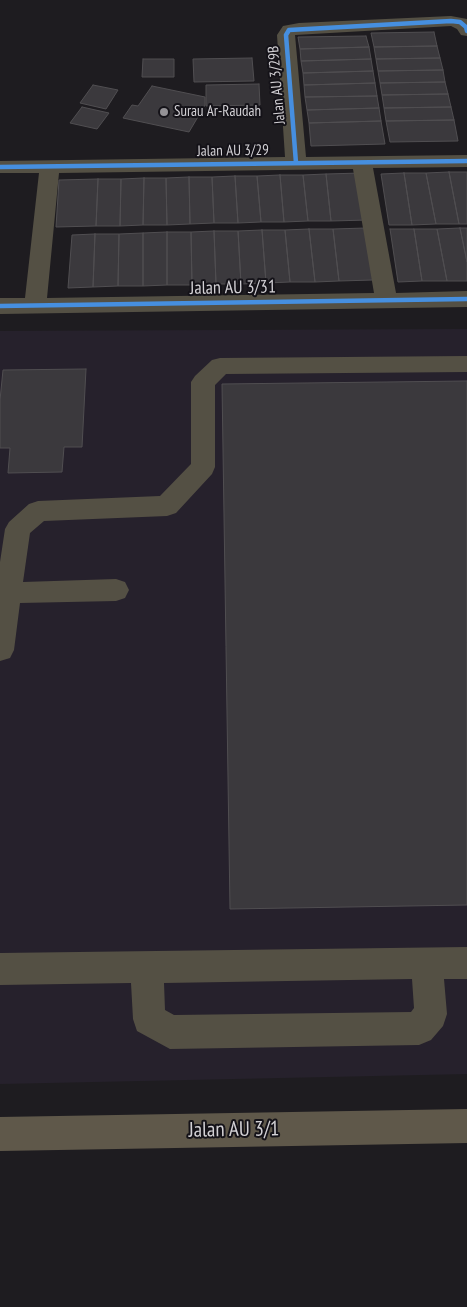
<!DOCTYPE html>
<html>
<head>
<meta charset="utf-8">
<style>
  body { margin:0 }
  canvas { display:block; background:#1e1c20 }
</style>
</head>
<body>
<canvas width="467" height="1307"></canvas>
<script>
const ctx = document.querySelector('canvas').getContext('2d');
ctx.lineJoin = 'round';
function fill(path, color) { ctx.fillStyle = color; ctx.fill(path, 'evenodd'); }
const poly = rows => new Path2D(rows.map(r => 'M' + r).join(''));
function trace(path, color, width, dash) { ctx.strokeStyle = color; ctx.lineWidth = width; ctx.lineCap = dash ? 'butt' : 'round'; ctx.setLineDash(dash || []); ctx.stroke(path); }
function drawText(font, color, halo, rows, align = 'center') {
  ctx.font = font + ' "PT Sans Narrow",sans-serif'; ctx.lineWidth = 4; ctx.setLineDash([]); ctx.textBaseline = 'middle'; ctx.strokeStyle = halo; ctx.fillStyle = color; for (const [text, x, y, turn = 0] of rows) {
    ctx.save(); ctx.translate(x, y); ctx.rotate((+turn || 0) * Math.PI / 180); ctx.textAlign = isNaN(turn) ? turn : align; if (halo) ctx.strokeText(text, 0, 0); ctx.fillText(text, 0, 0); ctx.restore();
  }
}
fill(poly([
  [467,329,467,1074,0,1084,0,331]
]), '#26212c');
const building = poly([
  [434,32,437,46,374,47,371,33,434,32],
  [366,36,369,47,300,49,298,37,366,36],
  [437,46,440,58,376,59,374,47,437,46],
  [369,47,371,59,301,61,300,49,369,47],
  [252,58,254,81,194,82,193,59,252,58],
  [440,58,443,70,378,71,376,59,440,58],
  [143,59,174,59,174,77,142,77,143,59],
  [371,59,373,71,303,73,301,61,371,59],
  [443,70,445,82,380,83,378,71,443,70],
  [373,71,375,83,304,85,303,73,373,71],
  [445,82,448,94,382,95,380,83,445,82],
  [375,83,377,96,305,97,304,85,375,83],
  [259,84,260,105,206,106,206,85,259,84],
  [93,85,118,90,106,109,80,103,93,85],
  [152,86,205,97,205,105,189,132,123,118,132,105,138,106,152,86],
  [448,94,451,107,384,108,382,95,448,94],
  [377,96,379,108,307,110,305,97,377,96],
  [82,107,109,113,97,129,70,123,82,107],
  [451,107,454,120,386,121,384,108,451,107],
  [379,108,381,121,309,123,307,110,379,108],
  [454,120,458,141,390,142,386,121,454,120],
  [381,121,385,144,311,146,309,123,381,121],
  [449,172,459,224,436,224,426,173,449,172],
  [449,172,467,172,467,224,459,224,449,172],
  [361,173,368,220,331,221,326,174,361,173],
  [404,173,412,225,389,225,381,174,404,173],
  [404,173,426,173,436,224,412,225,404,173],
  [326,174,331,221,308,221,303,175,326,174],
  [280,175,284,222,261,222,257,176,280,175],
  [280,175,303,175,308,221,284,222,280,175],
  [235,176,238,223,214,223,212,177,235,176],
  [235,176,257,176,261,222,238,223,235,176],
  [189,177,190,224,167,225,166,178,189,177],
  [189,177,212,177,214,223,190,224,189,177],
  [144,178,143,225,120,226,121,179,144,178],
  [144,178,166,178,167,225,143,225,144,178],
  [98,179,96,226,56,227,59,180,98,179],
  [98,179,121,179,120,226,96,226,98,179],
  [366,228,373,280,339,281,333,229,366,228],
  [460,228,467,228,467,262,460,228],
  [460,228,467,262,467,281,447,281,437,229,460,228],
  [309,229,333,229,339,281,315,282,309,229],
  [309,229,315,282,290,282,285,230,309,229],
  [390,229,414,229,422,281,398,282,390,229],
  [414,229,437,229,447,281,422,281,414,229],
  [262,230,285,230,290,282,266,283,262,230],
  [262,230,266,283,241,284,238,231,262,230],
  [214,231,238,231,241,284,216,284,214,231],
  [214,231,216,284,192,285,191,232,214,231],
  [167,232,191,232,192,285,167,285,167,232],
  [167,232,167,285,143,286,143,233,167,232],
  [143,233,143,286,118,286,119,234,143,233],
  [95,234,119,234,118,286,93,287,95,234],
  [95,234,93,287,68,288,72,235,95,234],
  [86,369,82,447,64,447,62,472,8,473,10,448,0,448,0,400,3,370,86,369],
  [467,381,467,905,230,909,222,384,467,381]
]);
fill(building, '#3b393d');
trace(building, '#504e51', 1);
fill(poly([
  [451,16,467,19,467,36,461,35,457,29,451,26,295,35,306,157,467,155,467,167,373,168,396,293,467,291,467,307,0,314,0,298,25,298,39,173,0,173,0,161,285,157,277,35,283,26,299,23,451,16],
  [353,169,374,293,47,298,59,173,353,169],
  [467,356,467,372,226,374,215,385,215,467,212,474,176,513,167,516,44,521,30,533,23,582,116,579,125,582,129,590,125,598,116,601,20,603,14,650,10,658,0,661,0,562,5,529,9,522,29,504,38,501,160,496,191,464,191,382,195,376,212,360,220,358,467,356],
  [467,947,467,979,444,979,447,1014,443,1026,431,1040,419,1045,170,1049,137,1031,133,1019,131,983,0,985,0,953,467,947],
  [412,979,414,1008,411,1012,174,1015,165,1010,164,983,412,979]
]), '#545044');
fill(poly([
  [467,1109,467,1143,0,1151,0,1117,467,1109]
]), '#5f584a');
trace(poly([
  [296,163,286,35,289,30,451,21,460,22,466,27,467,31],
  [0,167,467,161],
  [0,306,467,299]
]), '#468fdf', 4.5);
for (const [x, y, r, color] of [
  [164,112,5,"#949296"]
]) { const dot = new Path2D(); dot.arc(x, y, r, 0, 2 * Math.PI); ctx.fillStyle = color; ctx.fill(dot); trace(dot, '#141218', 2); }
drawText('15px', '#d3d1d5', '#141218', [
  ["Jalan AU 3/29B",277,85,-95],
  ["Jalan AU 3/29",233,151,-1]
]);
drawText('15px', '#d3d1d5', '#141218', [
  ["Surau Ar-Raudah",174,112]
], 'left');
drawText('18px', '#d3d1d5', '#141218', [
  ["Jalan AU 3/31",233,288,-1]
]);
drawText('21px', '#d3d1d5', '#141218', [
  ["Jalan AU 3/1",234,1130,-1]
]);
</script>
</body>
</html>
